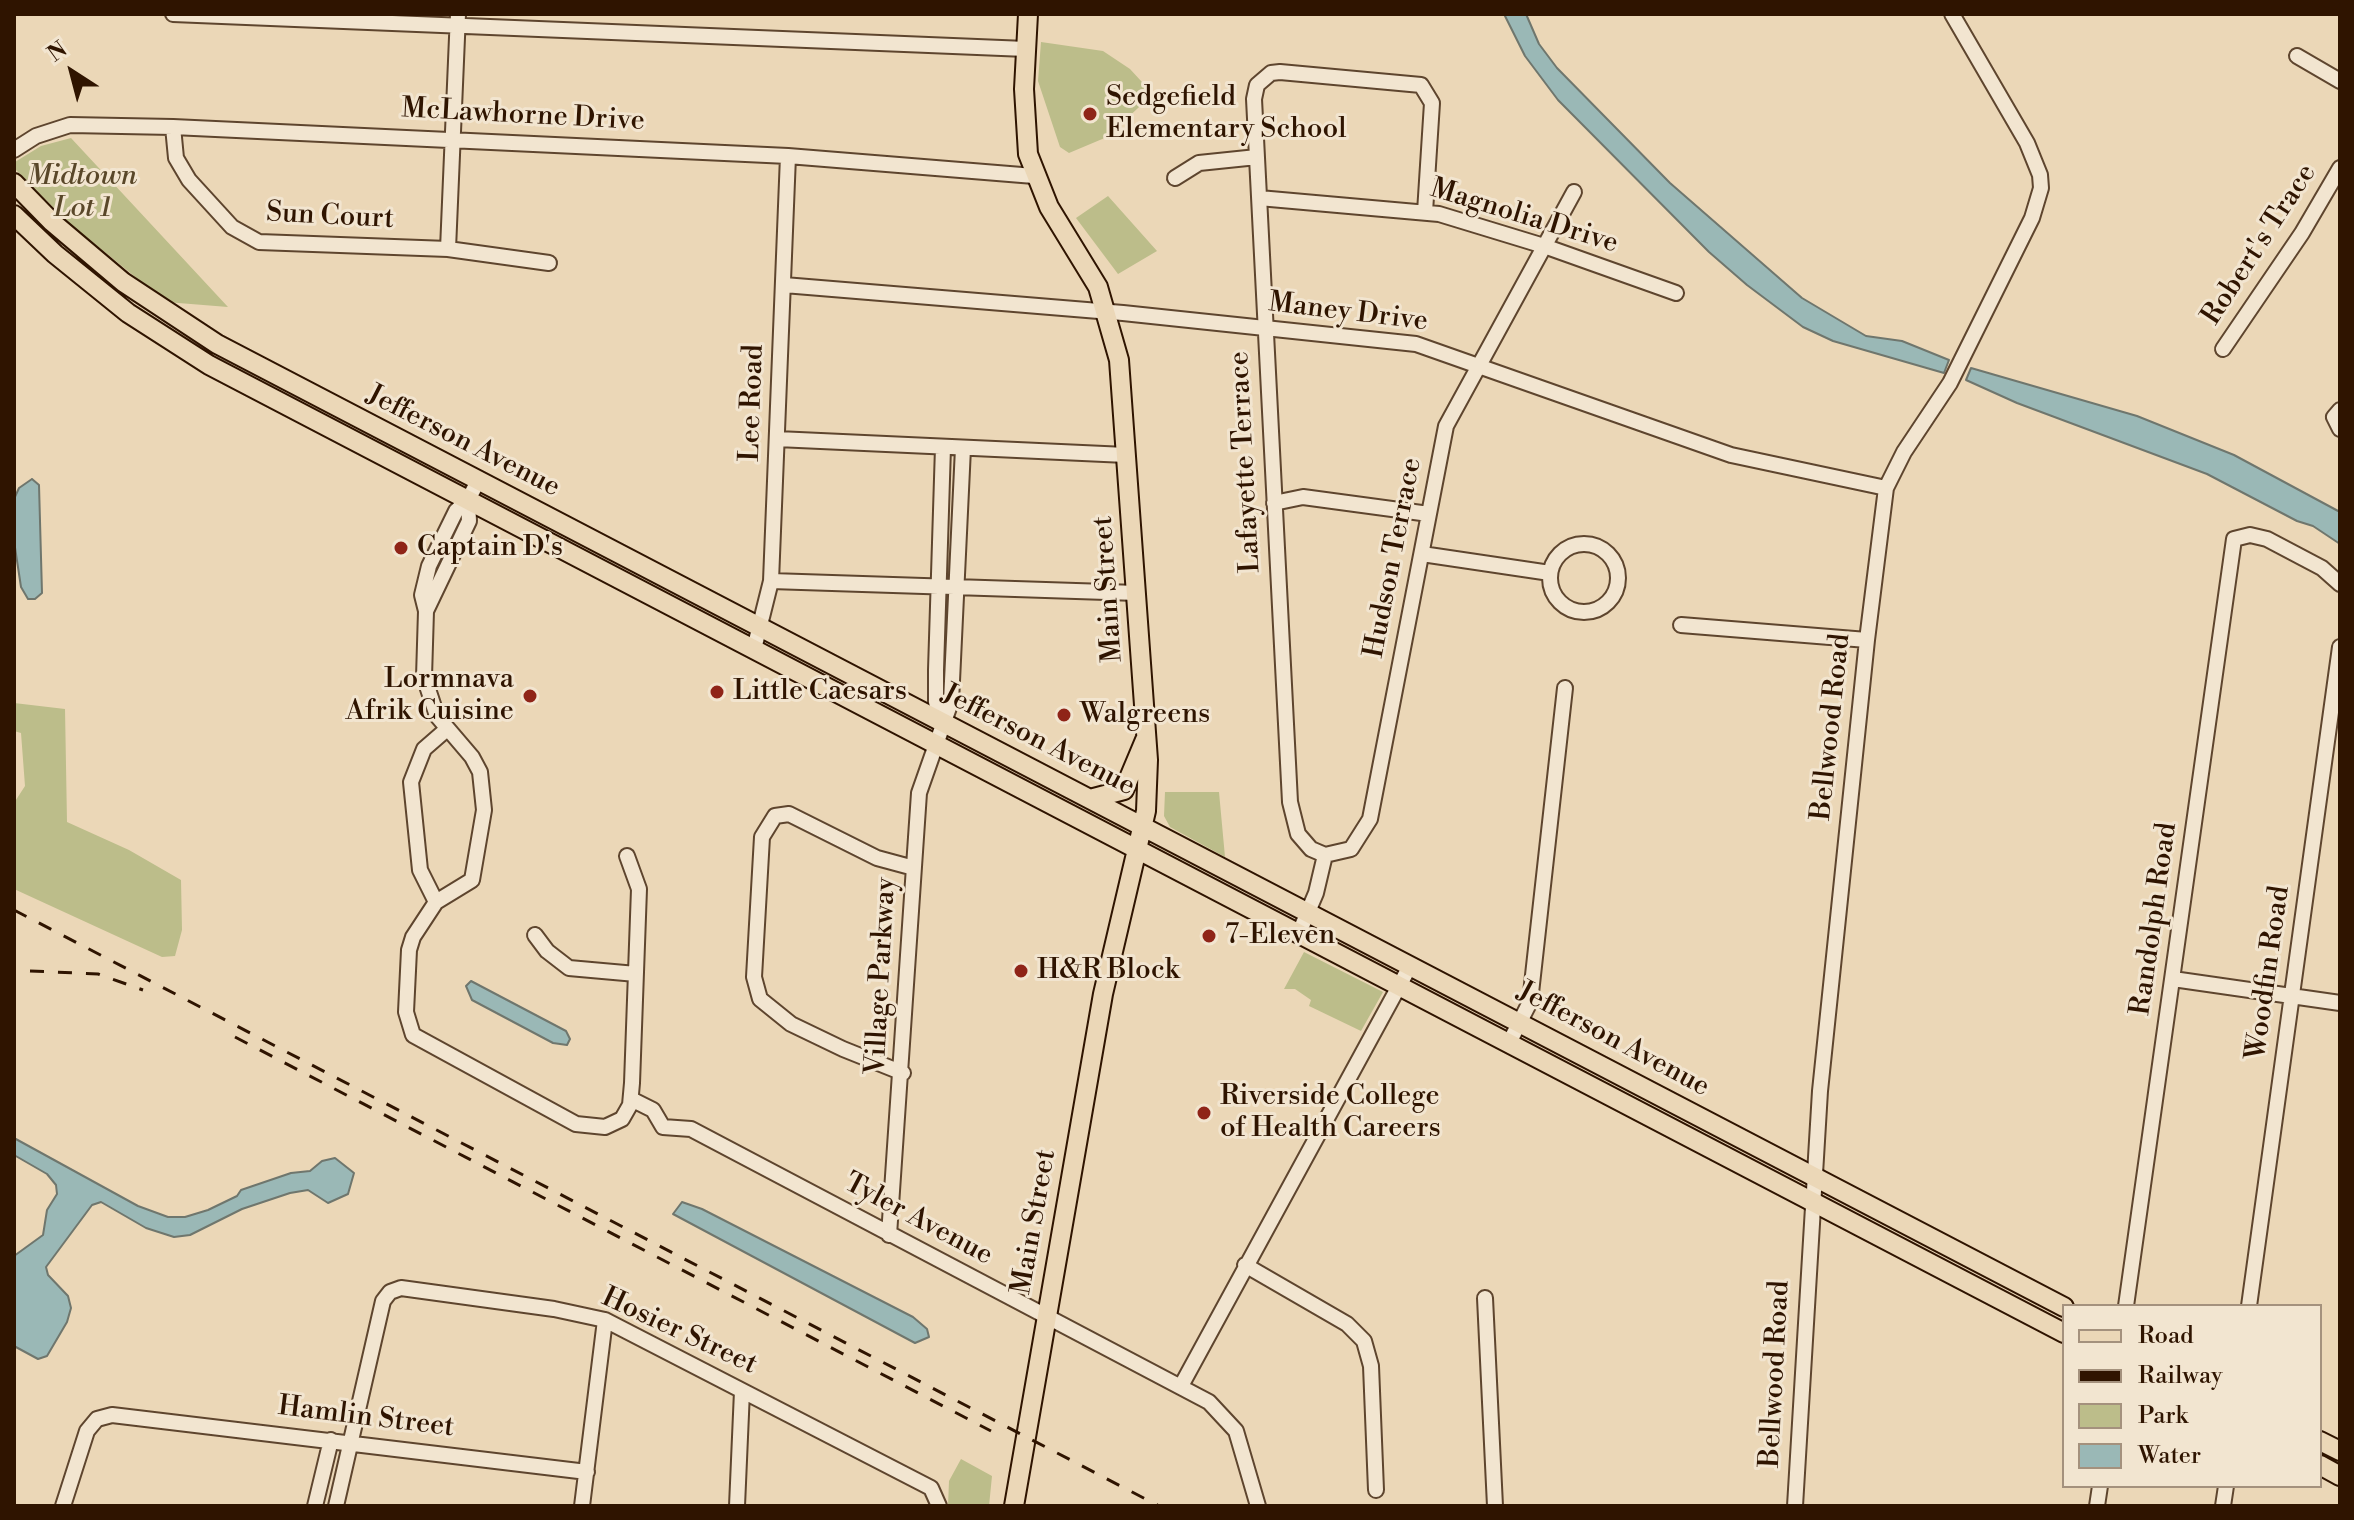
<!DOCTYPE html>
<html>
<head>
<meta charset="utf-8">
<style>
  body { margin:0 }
  #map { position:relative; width:2354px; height:1520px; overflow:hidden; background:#ebd7b7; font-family:"Libre Bodoni",serif }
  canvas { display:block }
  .frame { position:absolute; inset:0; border:16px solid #2f1400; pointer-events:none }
  .legend { position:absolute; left:2062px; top:1304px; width:260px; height:184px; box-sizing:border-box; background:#f2e5d0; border:2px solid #a4917d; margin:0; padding:10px 14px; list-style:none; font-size:24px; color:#2f1400 }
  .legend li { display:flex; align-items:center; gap:16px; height:40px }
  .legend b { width:40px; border:2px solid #a4917d }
  .north { position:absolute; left:32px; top:32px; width:80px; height:80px; -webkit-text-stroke:6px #f2e5d0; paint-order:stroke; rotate:324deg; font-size:22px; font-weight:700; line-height:32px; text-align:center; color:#2f1400 }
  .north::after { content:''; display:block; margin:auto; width:28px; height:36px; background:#2f1400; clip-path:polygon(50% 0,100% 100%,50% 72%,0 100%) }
</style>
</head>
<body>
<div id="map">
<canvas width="2354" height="1520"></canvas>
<div class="frame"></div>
<ul class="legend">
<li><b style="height:10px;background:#ebd7b7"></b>Road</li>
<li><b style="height:10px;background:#2f1400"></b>Railway</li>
<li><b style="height:22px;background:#bcbd8a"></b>Park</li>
<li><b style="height:22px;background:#9ab8b6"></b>Water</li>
</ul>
<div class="north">N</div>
</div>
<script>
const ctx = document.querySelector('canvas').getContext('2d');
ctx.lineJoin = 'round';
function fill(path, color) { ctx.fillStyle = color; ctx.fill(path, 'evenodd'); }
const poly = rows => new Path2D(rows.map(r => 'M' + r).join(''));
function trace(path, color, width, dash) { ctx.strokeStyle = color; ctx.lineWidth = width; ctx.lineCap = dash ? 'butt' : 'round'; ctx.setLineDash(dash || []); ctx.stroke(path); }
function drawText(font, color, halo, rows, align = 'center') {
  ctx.font = font + ' "Libre Bodoni",serif'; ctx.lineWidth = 6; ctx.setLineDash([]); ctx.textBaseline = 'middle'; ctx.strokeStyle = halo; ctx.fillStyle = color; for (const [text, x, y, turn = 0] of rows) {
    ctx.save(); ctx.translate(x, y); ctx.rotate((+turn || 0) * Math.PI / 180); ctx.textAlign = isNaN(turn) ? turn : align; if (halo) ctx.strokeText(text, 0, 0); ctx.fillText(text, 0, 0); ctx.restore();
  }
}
fill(poly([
  [1041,42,1103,51,1130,69,1153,94,1107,137,1069,153,1060,147,1038,81],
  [71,138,228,307,166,302,69,223,14,168,15,162,41,146],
  [1108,196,1157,251,1118,274,1076,218],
  [14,703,65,709,67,822,129,850,181,880,182,930,175,956,162,957,14,889,14,803,25,786,21,733,14,731],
  [1165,792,1219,792,1225,857,1170,827,1164,816],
  [1304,952,1383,992,1361,1031,1309,1006,1311,1000,1295,989,1284,989],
  [961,1459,992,1476,989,1506,948,1506,949,1481]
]), '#bcbd8a');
const water = poly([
  [1504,14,1526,14,1539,44,1557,68,1670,183,1802,298,1866,336,1902,341,1949,360,1944,373,1833,341,1803,327,1747,285,1709,252,1558,100,1525,56,1504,14],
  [1971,368,2137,416,2234,455,2340,512,2340,544,2313,526,2297,521,2207,474,2017,403,1966,380,1971,368],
  [32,479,39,485,42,593,35,599,28,599,21,587,14,541,14,499,19,488,32,479],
  [471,981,566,1031,570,1039,567,1045,553,1043,472,1000,466,986,471,981],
  [14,1138,138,1206,168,1217,185,1217,208,1210,237,1196,241,1190,291,1173,310,1171,322,1161,335,1158,354,1173,348,1194,328,1203,308,1190,290,1193,242,1209,190,1235,174,1237,146,1228,101,1202,92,1205,46,1267,48,1275,68,1296,71,1308,67,1322,47,1356,38,1359,14,1346,14,1256,43,1235,47,1210,57,1194,56,1185,47,1174,14,1155,14,1138],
  [682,1202,702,1209,913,1317,927,1329,929,1337,915,1343,673,1214,682,1202]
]);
fill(water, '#9ab8b6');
trace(water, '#6f766d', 2);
const minor = poly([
  [173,14,1026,49],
  [2297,56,2340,81],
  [173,127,176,158,189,180,232,227,259,242,448,249,549,263],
  [14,150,36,136,70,125,173,127,788,156,1034,176],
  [1175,178,1199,163,1257,157],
  [1259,198,1439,214,1544,246,1676,293],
  [1425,212,1432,103,1421,85,1280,72,1271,73,1257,85,1254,99,1290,802,1298,834,1311,849,1325,855,1351,849,1370,819,1446,426,1574,192],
  [448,249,458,14],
  [784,285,1123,313,1416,344,1731,455,1886,488],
  [2223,349,2302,233,2340,168],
  [2340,410,2334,417,2340,429],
  [777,439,1126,455],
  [478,481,468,500,456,511,429,566,422,595,426,611,424,677,437,716,472,757,480,772,484,810,472,880,436,902,413,937,409,950,406,1012,413,1035,576,1124,605,1127,622,1119,630,1105,632,1083,639,889,627,856],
  [1274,503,1303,497,1429,514],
  '1550 578a34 34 0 1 1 68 0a34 34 0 1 1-68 0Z',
  [1422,554,1550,573],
  [771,581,1137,593],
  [426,611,469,521,468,500],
  [1681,625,1867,640],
  [754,649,771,581,788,156],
  [943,723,936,702,936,670,943,447],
  [436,902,420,870,411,782,424,749,447,729],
  [1299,933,1316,893,1325,855],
  [535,935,547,951,569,968,636,974],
  [2173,979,2340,1003],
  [1509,1043,1530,1002,1565,688],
  [903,1073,843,1049,791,1024,760,999,754,977,762,837,775,816,789,814,877,858,914,868],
  [631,1099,653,1110,663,1127,691,1129,1209,1402,1236,1431,1258,1506],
  [889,1235,919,793,951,702,963,448],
  [1245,1265,1347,1324,1364,1341,1371,1366,1376,1490],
  [1485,1298,1495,1506],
  [2126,1306,2234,539,2250,535,2267,539,2322,568,2340,584],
  [2249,1306,2340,647],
  [1181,1386,1410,966],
  [63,1506,87,1431,97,1419,112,1415,587,1472],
  [315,1506,331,1440],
  [336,1506,383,1301,390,1292,401,1288,554,1309,605,1320,931,1488,939,1506],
  [582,1506,605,1320],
  [737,1506,742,1391],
  [1795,1506,1820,1091,1867,640,1886,488,1904,452,1950,383,2032,218,2041,188,2040,175,2027,143,1952,14],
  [2097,1506,2100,1486],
  [2223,1506,2226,1486]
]);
const major = poly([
  [14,183,52,222,123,282,217,344,2064,1307],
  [14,215,55,254,128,313,209,365,2064,1333],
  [1090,799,1124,790,1145,740],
  [2320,1441,2340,1451],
  [2320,1465,2340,1476],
  [1014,1506,1103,994,1146,811,1148,760,1119,360,1098,287,1049,207,1028,154,1024,89,1028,14]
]);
trace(minor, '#5e452e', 18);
trace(major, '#2f1400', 22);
trace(minor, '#f2e5d0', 14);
trace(major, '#ebd7b7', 18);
trace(poly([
  [14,910,1159,1506],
  [30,971,98,974,143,990],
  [235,1037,991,1431]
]), '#2f1400', 3, [14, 14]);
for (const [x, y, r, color] of [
  [1090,114,8,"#8f2418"],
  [401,548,8,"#8f2418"],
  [717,692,8,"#8f2418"],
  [530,696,8,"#8f2418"],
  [1064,715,8,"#8f2418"],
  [1209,936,8,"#8f2418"],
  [1021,971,8,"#8f2418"],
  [1204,1113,8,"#8f2418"]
]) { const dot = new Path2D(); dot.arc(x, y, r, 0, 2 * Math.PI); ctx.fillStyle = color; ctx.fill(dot); trace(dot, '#f2e5d0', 3); }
drawText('28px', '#2f1400', '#f2e5d0', [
  ["Sedgefield",1106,98],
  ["Elementary School",1106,130],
  ["Captain D's",417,548],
  ["Lormnava",514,680,"right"],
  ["Afrik Cuisine",514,712,"right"],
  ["Little Caesars",733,692],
  ["Walgreens",1080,715],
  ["7-Eleven",1225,936],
  ["H&R Block",1037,971],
  ["Riverside College",1220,1097],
  ["of Health Careers",1220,1129]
], 'left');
drawText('28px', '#2f1400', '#f2e5d0', [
  ["McLawhorne Drive",523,116,3],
  ["Sun Court",330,217,3],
  ["Magnolia Drive",1524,217,17],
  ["Robert's Trace",2260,245,-57],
  ["Maney Drive",1348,313,7],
  ["Lee Road",753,403,-88],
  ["Jefferson Avenue",463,442,27],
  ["Lafayette Terrace",1246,462,-93],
  ["Hudson Terrace",1394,558,-79],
  ["Main Street",1109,589,-94],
  ["Bellwood Road",1832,727,-84],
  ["Jefferson Avenue",1038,741,27],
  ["Randolph Road",2155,919,-82],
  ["Woodfin Road",2269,973,-82],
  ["Village Parkway",882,976,-87],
  ["Jefferson Avenue",1613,1040,28],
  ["Tyler Avenue",918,1220,28],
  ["Main Street",1035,1222,-80],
  ["Hosier Street",679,1332,25],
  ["Bellwood Road",1776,1374,-87],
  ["Hamlin Street",366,1418,7]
]);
drawText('italic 28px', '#594729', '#f2e5d0', [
  ["Midtown",82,177],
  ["Lot 1",82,209]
]);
</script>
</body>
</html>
